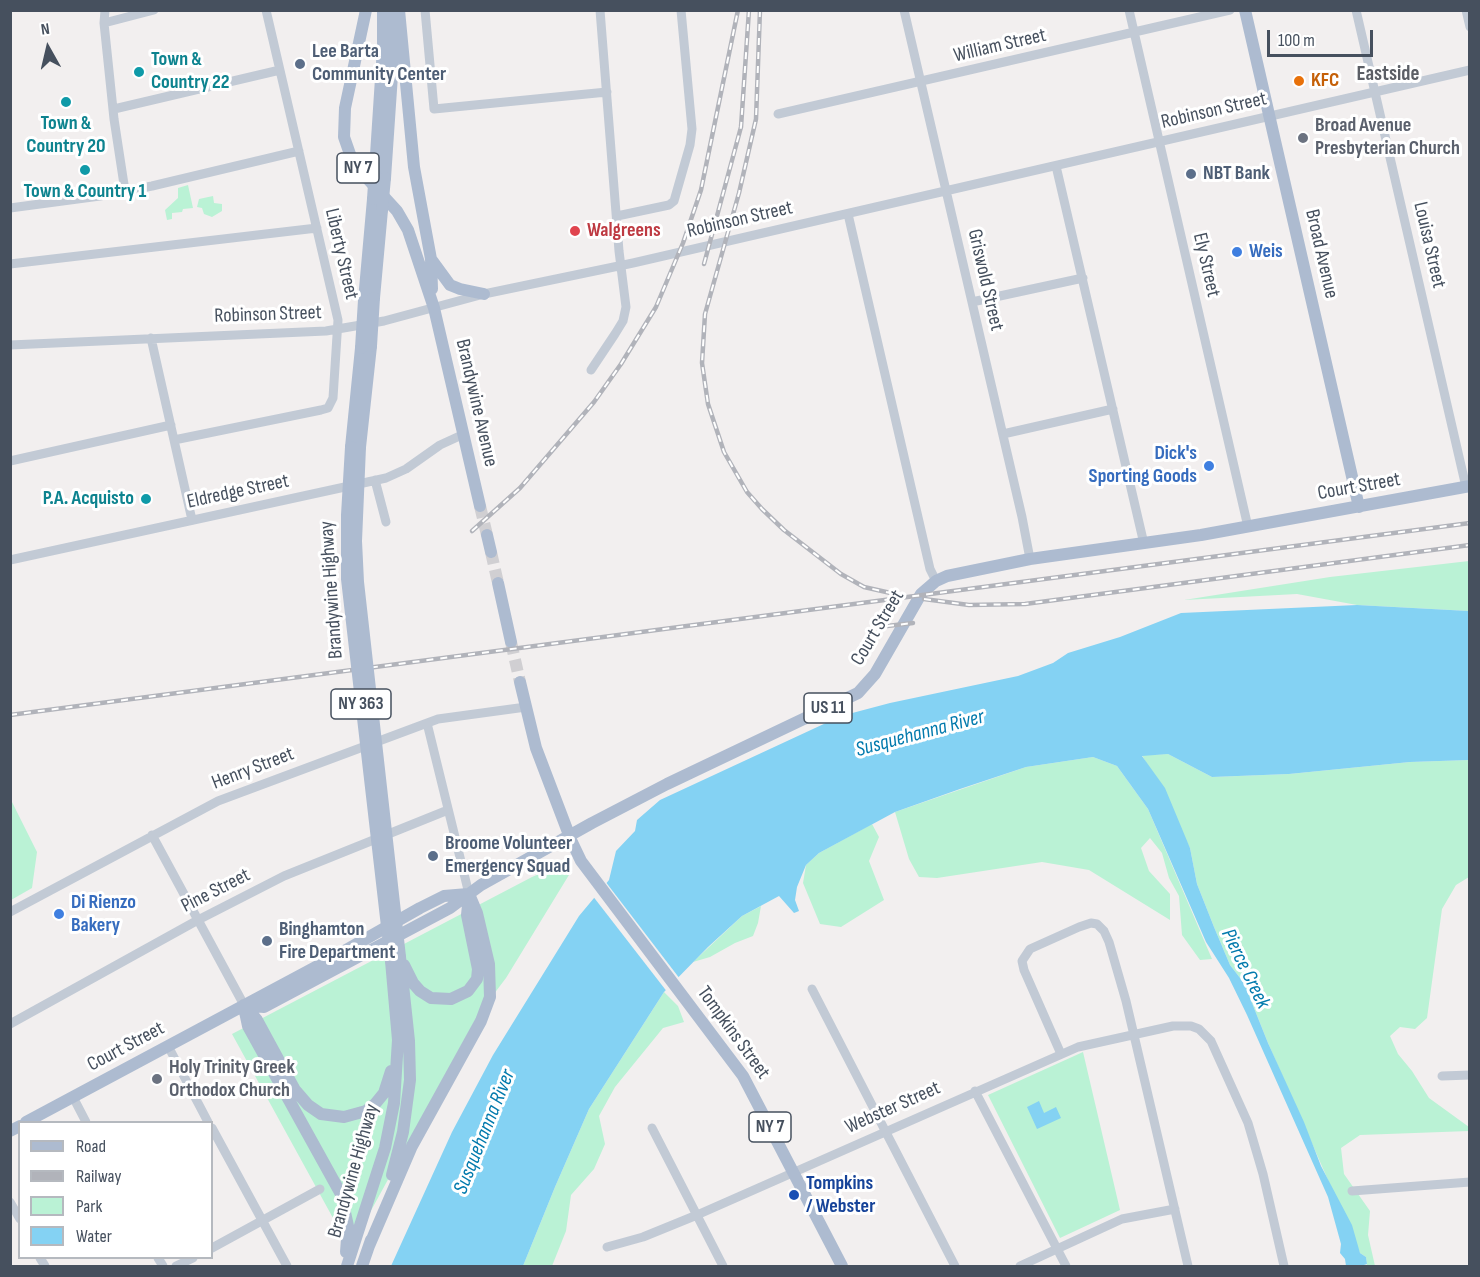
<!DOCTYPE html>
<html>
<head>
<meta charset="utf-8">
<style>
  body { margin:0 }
  #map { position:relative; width:1480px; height:1277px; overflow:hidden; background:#f2efef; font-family:"Sofia Sans Condensed",sans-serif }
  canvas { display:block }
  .frame { position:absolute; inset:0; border:12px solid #46505e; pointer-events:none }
  .legend { position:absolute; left:18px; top:1121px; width:195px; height:138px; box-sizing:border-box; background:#fff; border:2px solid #b5b9bf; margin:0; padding:8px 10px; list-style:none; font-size:18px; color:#46505e }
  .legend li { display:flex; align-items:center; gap:12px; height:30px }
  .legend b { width:30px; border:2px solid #b5b9bf }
  .north { position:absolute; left:18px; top:18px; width:60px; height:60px; -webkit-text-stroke:4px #fff; paint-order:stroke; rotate:352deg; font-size:16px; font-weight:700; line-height:24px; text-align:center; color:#46505e }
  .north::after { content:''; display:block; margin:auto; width:21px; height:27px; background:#46505e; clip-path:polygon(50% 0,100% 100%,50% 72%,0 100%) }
  .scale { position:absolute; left:1267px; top:30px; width:106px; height:27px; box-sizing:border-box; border:3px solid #46505e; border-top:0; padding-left:8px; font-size:18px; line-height:21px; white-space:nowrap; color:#46505e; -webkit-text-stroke:4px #fff; paint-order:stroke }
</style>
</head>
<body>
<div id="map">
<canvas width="1480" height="1277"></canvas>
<div class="frame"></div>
<ul class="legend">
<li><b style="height:8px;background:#adbbd0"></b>Road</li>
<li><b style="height:8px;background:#b1b3ba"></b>Railway</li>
<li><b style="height:16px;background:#baf2d5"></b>Park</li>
<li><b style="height:16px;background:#84d2f3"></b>Water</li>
</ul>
<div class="north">N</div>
<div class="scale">100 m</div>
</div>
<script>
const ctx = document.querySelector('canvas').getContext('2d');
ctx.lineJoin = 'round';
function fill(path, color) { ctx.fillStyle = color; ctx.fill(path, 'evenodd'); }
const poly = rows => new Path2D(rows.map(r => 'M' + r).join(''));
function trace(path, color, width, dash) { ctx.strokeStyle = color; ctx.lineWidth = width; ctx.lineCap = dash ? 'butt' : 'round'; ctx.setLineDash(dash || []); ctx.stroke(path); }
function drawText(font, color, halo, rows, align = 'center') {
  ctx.font = font + ' "Sofia Sans Condensed",sans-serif'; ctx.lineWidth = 6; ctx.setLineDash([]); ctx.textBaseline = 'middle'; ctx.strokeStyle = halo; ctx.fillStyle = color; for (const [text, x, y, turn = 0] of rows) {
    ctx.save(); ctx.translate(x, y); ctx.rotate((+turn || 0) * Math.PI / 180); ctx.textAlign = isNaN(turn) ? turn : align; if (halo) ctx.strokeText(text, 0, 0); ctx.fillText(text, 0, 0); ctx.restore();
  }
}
fill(poly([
  [188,185,193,208,183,209,182,212,172,213,172,219,167,220,165,210,178,198,178,188],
  [213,196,214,203,222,204,222,211,212,217,204,214,202,208,197,207,199,199],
  [1469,561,1469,611,1357,605,1297,594,1184,600,1330,577],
  [1168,754,1212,777,1289,774,1410,762,1469,760,1469,877,1456,885,1442,909,1427,1018,1415,1029,1400,1027,1390,1036,1398,1054,1412,1071,1429,1098,1469,1127,1469,1131,1360,1135,1341,1148,1344,1174,1370,1211,1368,1235,1375,1266,1367,1266,1366,1257,1360,1253,1268,1043,1244,983,1230,965,1214,927,1197,884,1190,848,1142,755],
  [1093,757,1117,766,1148,809,1212,959,1200,960,1182,935,1179,896,1169,878,1162,853,1150,838,1141,848,1149,871,1170,894,1170,920,1089,870,1042,862,937,878,919,877,909,859,895,812,1026,767],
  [10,798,37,852,32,888,11,900],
  [872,824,879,837,869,861,884,900,841,927,820,924,803,883,806,865,819,853],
  [562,866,572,870,506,978,478,1015,350,1249,232,1034,532,877,553,868],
  [761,906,758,923,753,936,735,943,710,957,693,962,742,916],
  [664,992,678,1006,684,1022,663,1028,615,1087,599,1116,605,1144,594,1169,571,1195,566,1231,552,1266,523,1266,555,1187,589,1109],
  [1083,1052,1120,1210,1060,1238,988,1095]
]), '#baf2d5');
fill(poly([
  [1357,605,1469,611,1469,760,1410,762,1289,774,1212,777,1168,754,1142,756,1165,788,1190,848,1197,884,1214,927,1230,965,1244,983,1268,1043,1304,1122,1321,1166,1352,1225,1360,1253,1366,1257,1367,1264,1361,1266,1346,1266,1345,1259,1340,1253,1341,1244,1328,1197,1247,1015,1229,978,1206,942,1148,809,1117,766,1093,757,1026,767,960,789,895,812,819,853,806,865,797,887,795,900,799,911,794,913,779,896,742,916,708,947,664,992,589,1109,555,1187,523,1266,391,1266,452,1132,493,1055,579,916,609,880,616,851,635,831,637,820,660,800,841,716,890,703,1018,676,1053,663,1068,653,1120,637,1181,613],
  [1039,1101,1044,1113,1056,1107,1061,1118,1037,1129,1027,1107]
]), '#84d2f3');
fill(poly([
  [605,881,680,979,668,993,592,895]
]), '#f2efef');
trace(poly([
  [480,506,487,535],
  [491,552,498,583],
  [511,642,520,682]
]), '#d0cfd2', 12, [12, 6]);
trace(poly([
  [105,10,104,23,114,119,125,191],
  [425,10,434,109,607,92],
  [904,10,1022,517,1030,559],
  [1129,10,1248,527],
  [1356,10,1466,487],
  [1466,10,1470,27],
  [104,23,154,10],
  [114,109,280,70],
  [778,114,1230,10],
  [1056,166,1144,544],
  [10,208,100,196,152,186,299,151],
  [848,214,930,569,936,581],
  [617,216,669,205,674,201,690,145,692,129,681,10],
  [10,264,317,228],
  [972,302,1083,278],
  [151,338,192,520],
  [10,345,326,331,384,321,484,294,633,263,1470,70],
  [591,370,615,334,623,321,626,307,619,251,600,10],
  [1003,434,1113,409],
  [174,440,321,410,328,408,333,398,338,320,266,10],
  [10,461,171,425],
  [375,480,386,522],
  [10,560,386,478,406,469,440,445,464,434],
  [427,723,469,894],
  [152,835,244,1005],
  [10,912,218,801,438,719,526,707],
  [812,989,955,1266],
  [10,1024,198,920,284,876,448,810],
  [168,1046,208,1122],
  [1061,1054,1024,970,1022,961,1030,949,1079,927,1091,923,1097,924,1104,931,1109,942,1126,1001,1188,1266],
  [1442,1076,1470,1075],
  [975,1091,1066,1266],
  [73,1097,86,1122],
  [212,1128,287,1266],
  [652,1128,723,1266],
  [1352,1191,1470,1182],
  [10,1202,20,1219],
  [607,1247,643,1237,697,1215,1078,1047,1173,1026,1191,1026,1199,1029,1211,1041,1248,1123,1263,1174,1284,1266],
  [212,1248,320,1189],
  [40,1258,45,1266],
  [158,1258,163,1266],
  [176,1266,193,1258],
  [1020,1266,1122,1219,1175,1209]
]), '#c2cad5', 9);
trace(poly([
  [366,10,345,108,344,137,351,157,355,165,397,211,408,230,434,308,480,506],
  [399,10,414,167,431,259,432,289],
  [1245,10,1359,507],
  [375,170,383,48,383,10],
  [385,178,392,75,392,11],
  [431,259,450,285,460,289,484,294],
  [374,298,382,210],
  [364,300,373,199],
  [351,447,361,348],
  [360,447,371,346],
  [487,535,491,552],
  [498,583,511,642],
  [520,682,536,748,571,840,581,861,743,1076,842,1266],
  [404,965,413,983,420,991,431,998,451,999,468,991,477,979,478,969,467,915,469,895],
  [244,1005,264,1007,450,908,481,885,592,823,667,784,858,693,875,674,921,594,936,581,947,576,1030,559,1201,535,1470,486],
  [244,1005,257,1020,295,1090,308,1105,321,1114,344,1117,366,1111,375,1104,384,1093,391,1071],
  [244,1007,248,1026,341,1194,348,1226,346,1252],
  [26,1122,325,962,420,908,444,896,468,894],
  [10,1131,20,1126],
  [392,1175,403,1132,410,1080,409,1041,400,957],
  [369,1246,412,1146,481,1021,490,997,489,964,477,913,469,894],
  [347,1266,385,1148,394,1103,398,1040,391,961],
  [362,1266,371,1240]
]), '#adbbd0', 12);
const rail = poly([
  [760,10,756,119,739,193,705,314,702,363,708,404,724,452,747,492,762,509,784,530,841,574,864,587,895,594],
  [704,264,741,127,749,10],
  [472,531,520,488,594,402,621,364,656,307,683,243,701,190,738,10],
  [924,599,969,605,1025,604,1470,545],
  [887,626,913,623],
  [10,715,1470,523]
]);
trace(rail, '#b1b3ba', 4.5);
trace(rail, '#fff', 2, [7]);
trace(poly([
  [373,199,375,170],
  [382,210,385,178],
  [371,346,374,298],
  [361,348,364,300],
  [351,447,347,515,347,579,391,961],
  [360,447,356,541,358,582,400,957]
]), '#adbbd0', 12);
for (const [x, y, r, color] of [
  [300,64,6,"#5c6f8a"],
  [139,72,6,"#0f9aa8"],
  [1299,81,6,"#e8710a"],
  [66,102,6,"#0f9aa8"],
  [1303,138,6,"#6b7280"],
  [85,170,6,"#0f9aa8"],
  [1191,174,6,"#5c6f8a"],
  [575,231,6,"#e0444e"],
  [1237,252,6,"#3f7fe0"],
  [1209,466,6,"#3f7fe0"],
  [146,499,6,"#0f9aa8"],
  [433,856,6,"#5c6f8a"],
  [59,914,6,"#3f7fe0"],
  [267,941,6,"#5c6f8a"],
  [157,1079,6,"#6b7280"],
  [794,1195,6,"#1a4fb4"]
]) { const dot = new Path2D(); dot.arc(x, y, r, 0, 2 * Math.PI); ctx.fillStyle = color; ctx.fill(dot); trace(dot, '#fff', 2); }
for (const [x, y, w] of [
  [358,168,42],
  [361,704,60],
  [828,708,48],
  [770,1127,42]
]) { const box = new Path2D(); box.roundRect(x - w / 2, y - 15, w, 30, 4.5); ctx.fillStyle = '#fff'; ctx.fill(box); trace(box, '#46505e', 1.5); }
drawText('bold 18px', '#46505e', null, [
  ["NY 7",358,168],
  ["NY 363",361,704],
  ["US 11",828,708],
  ["NY 7",770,1127]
]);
drawText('20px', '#46505e', '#fff', [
  ["William Street",1000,46,-13],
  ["Robinson Street",1214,111,-13],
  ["Robinson Street",740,220,-13],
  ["Louisa Street",1429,245,77],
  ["Liberty Street",341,254,77],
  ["Broad Avenue",1321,254,77],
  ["Ely Street",1206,265,77],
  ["Griswold Street",985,280,77],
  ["Robinson Street",268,315,-2],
  ["Brandywine Avenue",476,403,77],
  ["Court Street",1359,487,-10],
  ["Eldredge Street",238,492,-12],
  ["Brandywine Highway",332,590,-94],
  ["Court Street",878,628,-59],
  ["Henry Street",253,769,-21],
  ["Pine Street",216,891,-27],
  ["Tompkins Street",733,1033,54],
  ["Court Street",126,1047,-28],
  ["Webster Street",893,1108,-24],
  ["Brandywine Highway",354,1171,-74]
]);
drawText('bold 20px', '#4e5e75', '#fff', [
  ["Lee Barta",312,52],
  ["Community Center",312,75],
  ["NBT Bank",1203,174],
  ["Broome Volunteer",445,844],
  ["Emergency Squad",445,867],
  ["Binghamton",279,930],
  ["Fire Department",279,953]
], 'left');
drawText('bold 20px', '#0d838f', '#fff', [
  ["Town &",151,60,"left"],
  ["Country 22",151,83,"left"],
  ["Town &",66,124],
  ["Country 20",66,147],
  ["Town & Country 1",85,192],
  ["P.A. Acquisto",134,499,"right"]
]);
drawText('bold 20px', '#c56008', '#fff', [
  ["KFC",1311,81]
], 'left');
drawText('bold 20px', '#5b616d', '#fff', [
  ["Broad Avenue",1315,126],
  ["Presbyterian Church",1315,149],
  ["Holy Trinity Greek",169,1068],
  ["Orthodox Church",169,1091]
], 'left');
drawText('bold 20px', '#be3a42', '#fff', [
  ["Walgreens",587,231]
], 'left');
drawText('bold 20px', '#366cbe', '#fff', [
  ["Weis",1249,252],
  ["Dick's",1197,454,"right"],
  ["Sporting Goods",1197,477,"right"],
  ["Di Rienzo",71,903],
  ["Bakery",71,926]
], 'left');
drawText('bold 20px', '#164399', '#fff', [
  ["Tompkins",806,1184],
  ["/ Webster",806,1207]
], 'left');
drawText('bold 21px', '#5b5e65', '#fff', [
  ["Eastside",1388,75]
]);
drawText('italic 21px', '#027aad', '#fff', [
  ["Susquehanna River",920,734,-15],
  ["Pierce Creek",1245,969,64],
  ["Susquehanna River",485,1132,-68]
]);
</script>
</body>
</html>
